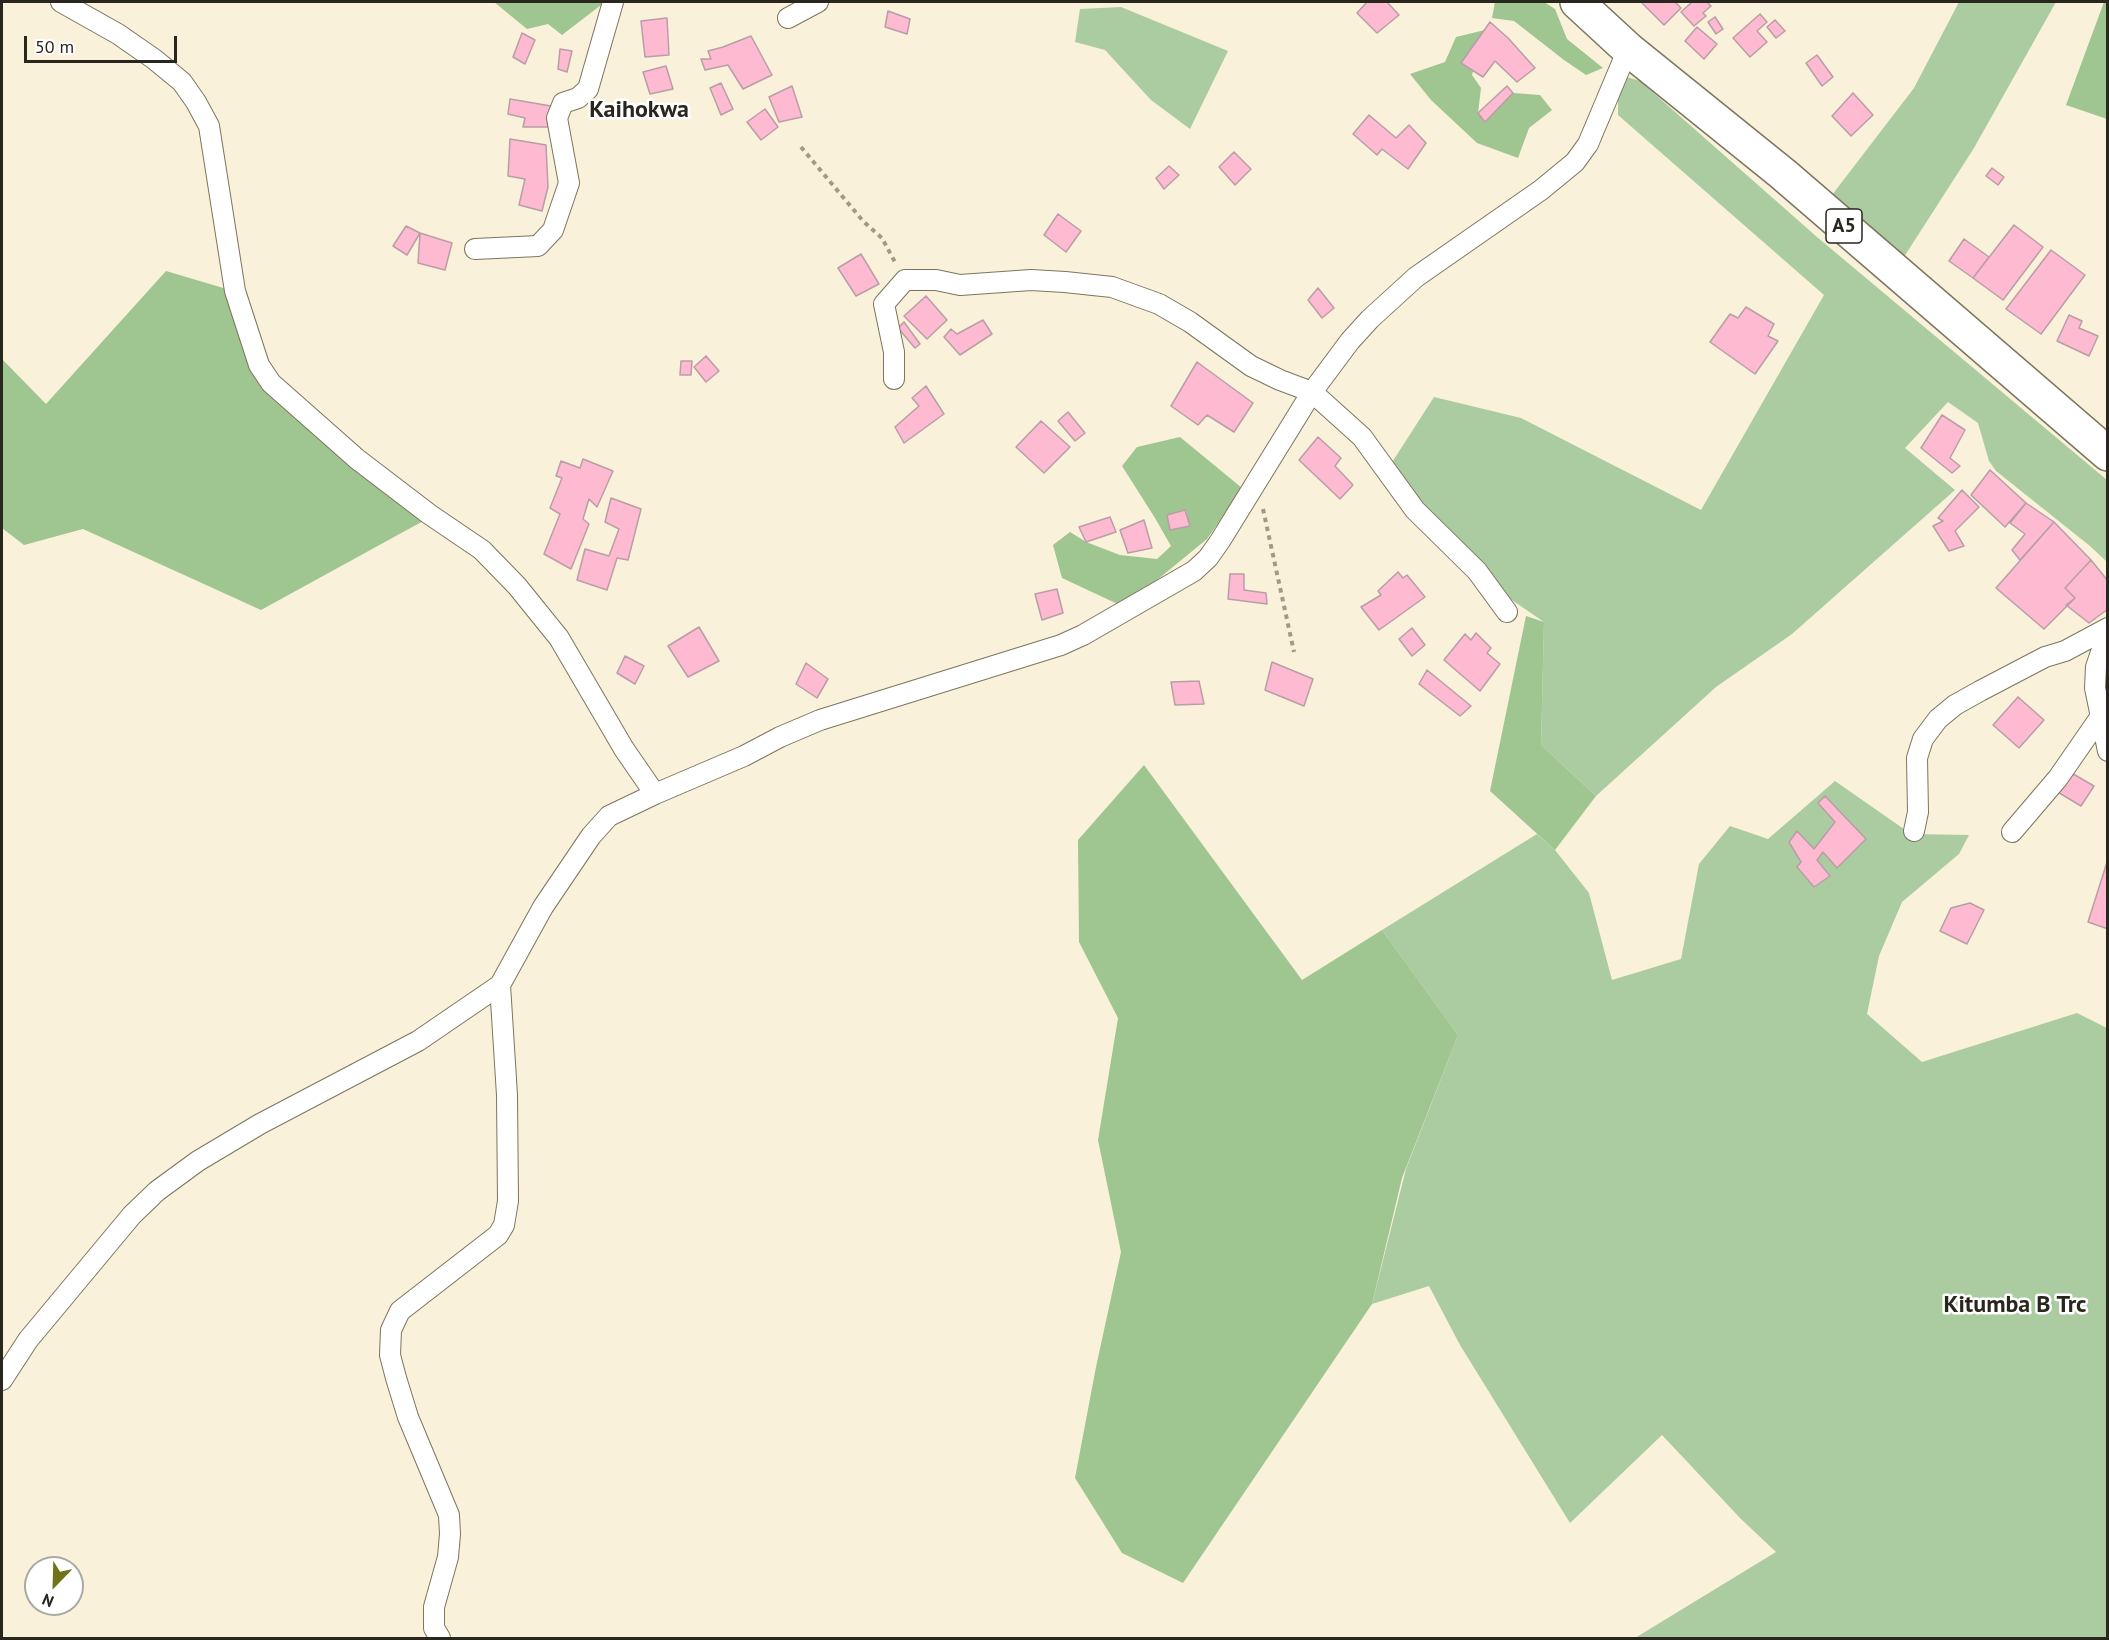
<!DOCTYPE html>
<html>
<head>
<meta charset="utf-8">
<style>
  body { margin:0 }
  #map { position:relative; width:2109px; height:1640px; overflow:hidden; background:#f9f1d9; font-family:"PT Sans",sans-serif }
  canvas { display:block }
  .frame { position:absolute; inset:0; border:3px solid #29261d; pointer-events:none }
  .north { position:absolute; left:24px; top:1556px; width:60px; height:60px; box-sizing:border-box; background:#fff; border:2px solid #a9a8a5; border-radius:50%; rotate:203deg; font-size:16px; font-weight:700; line-height:24px; text-align:center; color:#29261d }
  .north::after { content:''; display:block; margin:auto; width:21px; height:27px; background:#707319; clip-path:polygon(50% 0,100% 100%,50% 72%,0 100%) }
  .scale { position:absolute; left:24px; top:36px; width:153px; height:27px; box-sizing:border-box; border:3px solid #29261d; border-top:0; padding-left:8px; font-size:18px; line-height:21px; white-space:nowrap; color:#29261d; -webkit-text-stroke:4px #fff; paint-order:stroke }
</style>
</head>
<body>
<div id="map">
<canvas width="2109" height="1640"></canvas>
<div class="frame"></div>
<div class="north">N</div>
<div class="scale">50 m</div>
</div>
<script>
const ctx = document.querySelector('canvas').getContext('2d');
ctx.lineJoin = 'round';
function fill(path, color) { ctx.fillStyle = color; ctx.fill(path, 'evenodd'); }
const poly = rows => new Path2D(rows.map(r => 'M' + r).join(''));
function trace(path, color, width, dash) { ctx.strokeStyle = color; ctx.lineWidth = width; ctx.lineCap = dash ? 'butt' : 'round'; ctx.setLineDash(dash || []); ctx.stroke(path); }
function drawText(font, color, halo, rows, align = 'center') {
  ctx.font = font + ' "PT Sans",sans-serif'; ctx.lineWidth = 5; ctx.setLineDash([]); ctx.textBaseline = 'middle'; ctx.strokeStyle = halo; ctx.fillStyle = color; for (const [text, x, y, turn = 0] of rows) {
    ctx.save(); ctx.translate(x, y); ctx.rotate((+turn || 0) * Math.PI / 180); ctx.textAlign = isNaN(turn) ? turn : align; if (halo) ctx.strokeText(text, 0, 0); ctx.fillText(text, 0, 0); ctx.restore();
  }
}
fill(poly([
  [1959,2,2056,2,1974,148,1902,260,1832,195,1914,88],
  [1121,7,1228,51,1190,129,1151,100,1105,50,1075,42,1080,9],
  [1627,77,1640,81,1817,237,2107,480,2107,562,2090,546,1996,471,1989,461,1978,423,1948,402,1905,448,1955,490,1792,634,1716,687,1596,796,1541,745,1544,622,1490,585,1389,467,1434,397,1521,418,1701,510,1824,295,1618,115,1618,82],
  [1835,781,1911,834,1969,835,1959,854,1902,902,1879,956,1867,1014,1922,1062,2077,1013,2107,1028,2107,1638,1635,1638,1776,1552,1740,1518,1662,1435,1570,1523,1460,1345,1429,1286,1372,1304,1406,1169,1458,1035,1382,930,1537,834,1555,850,1589,893,1612,980,1681,959,1699,864,1730,826,1768,839]
]), '#abcca0');
fill(poly([
  [494,2,605,2,562,35,548,24,527,29],
  [1495,2,1544,2,1555,9,1567,39,1603,68,1586,75,1564,60,1514,21,1492,18],
  [2104,2,2108,2,2107,119,2066,105],
  [1485,30,1472,75,1481,88,1478,113,1485,122,1513,93,1540,95,1552,110,1529,128,1518,158,1477,143,1431,100,1410,74,1445,62,1456,37],
  [166,271,230,290,256,375,425,520,261,610,83,529,24,545,2,528,2,359,46,404],
  [1180,437,1242,488,1207,539,1124,607,1062,578,1053,545,1070,532,1086,542,1120,555,1157,559,1171,546,1155,518,1122,466,1137,447],
  [1526,616,1544,622,1541,745,1596,796,1555,850,1490,791],
  [1144,765,1302,980,1382,930,1458,1035,1402,1178,1372,1304,1183,1583,1122,1553,1075,1478,1096,1367,1121,1252,1098,1140,1118,1018,1079,942,1078,840]
]), '#9fc591');
const building = poly([
  [1367,2,1387,2,1399,15,1377,33,1357,13,1367,2],
  [1643,2,1675,2,1681,8,1664,25,1642,3,1643,2],
  [1692,2,1707,2,1711,6,1703,13,1706,16,1694,26,1681,12,1692,2],
  [888,11,910,19,907,34,885,27,888,11],
  [1760,14,1767,22,1757,31,1767,42,1750,57,1733,38,1760,14],
  [1715,17,1723,29,1716,34,1708,22,1715,17],
  [667,18,669,55,645,57,641,21,667,18],
  [1775,20,1785,31,1776,38,1767,27,1775,20],
  [1490,22,1508,38,1535,68,1517,82,1495,61,1483,77,1461,63,1490,22],
  [1697,27,1717,44,1704,59,1685,41,1697,27],
  [522,33,535,40,525,64,513,57,522,33],
  [751,36,772,75,743,89,728,65,705,70,701,59,711,59,708,51,723,47,751,36],
  [560,49,572,51,567,72,558,69,560,49],
  [1817,55,1833,77,1822,86,1806,63,1817,55],
  [666,66,673,89,650,94,643,72,666,66],
  [721,83,733,109,721,115,710,88,721,83],
  [792,86,802,117,779,122,769,97,792,86],
  [1507,86,1513,93,1485,122,1478,113,1507,86],
  [1853,93,1873,115,1851,136,1832,116,1853,93],
  [510,99,551,106,548,127,523,127,525,118,508,114,510,99],
  [765,109,778,127,761,140,747,122,765,109],
  [1369,115,1396,138,1409,125,1426,143,1408,169,1382,149,1377,155,1353,134,1369,115],
  [510,139,546,145,548,187,542,211,519,205,525,179,508,176,510,139],
  [1234,152,1251,169,1235,185,1219,167,1234,152],
  [1169,166,1179,175,1164,189,1156,178,1169,166],
  [1992,168,2004,177,1998,185,1986,176,1992,168],
  [1058,214,1081,231,1066,252,1044,235,1058,214],
  [2014,225,2043,247,2003,300,1973,278,2014,225],
  [406,226,420,233,407,255,393,246,406,226],
  [420,233,452,243,445,270,418,263,420,233],
  [1964,239,1989,257,1973,278,1949,261,1964,239],
  [2051,250,2085,275,2041,334,2006,309,2051,250],
  [861,254,879,284,856,296,838,268,861,254],
  [1318,288,1334,308,1322,318,1308,300,1318,288],
  [926,296,947,320,927,339,904,316,926,296],
  [1746,307,1774,324,1768,336,1778,341,1755,374,1710,342,1730,314,1738,318,1746,307],
  [2069,315,2082,321,2079,328,2098,336,2089,356,2057,341,2069,315],
  [983,320,992,334,960,355,944,337,951,329,957,334,983,320],
  [904,322,920,344,915,348,898,328,904,322],
  [706,356,719,371,706,382,694,367,706,356],
  [681,361,692,361,691,375,680,375,681,361],
  [1197,362,1253,403,1234,432,1207,415,1198,425,1171,406,1197,362],
  [926,386,944,414,904,443,895,427,919,406,912,398,926,386],
  [1068,412,1085,433,1075,441,1058,421,1068,412],
  [1942,415,1965,430,1950,458,1960,466,1952,473,1921,448,1942,415],
  [1041,421,1070,447,1044,473,1016,447,1041,421],
  [1318,437,1341,458,1335,466,1353,485,1340,499,1299,460,1318,437],
  [583,459,613,471,597,507,589,499,583,519,589,524,571,569,544,554,560,514,550,508,562,478,556,476,561,461,580,468,583,459],
  [1990,470,2026,503,2005,527,1971,495,1990,470],
  [1962,490,1979,507,1955,531,1964,546,1949,551,1933,526,1943,521,1938,518,1962,490],
  [611,498,641,509,628,560,617,558,607,590,577,580,585,549,609,556,619,529,605,522,611,498],
  [2026,503,2054,522,2020,560,2012,550,2025,534,2010,523,2026,503],
  [1185,510,1190,526,1170,530,1167,515,1185,510],
  [1110,517,1116,532,1086,542,1079,527,1110,517],
  [1144,520,1152,548,1128,553,1120,530,1144,520],
  [2054,522,2091,560,2065,588,2075,598,2044,629,1996,588,2054,522],
  [2091,560,2108,581,2108,609,2089,623,2066,605,2075,598,2065,588,2091,560],
  [1398,572,1403,578,1407,575,1425,597,1379,630,1361,607,1381,595,1378,591,1398,572],
  [1230,574,1244,574,1244,590,1266,593,1267,604,1228,599,1230,574],
  [1057,589,1063,613,1042,620,1035,594,1057,589],
  [699,627,719,661,688,677,668,646,699,627],
  [1412,628,1425,645,1412,656,1399,639,1412,628],
  [1476,633,1491,648,1487,653,1500,664,1480,691,1444,660,1465,634,1471,640,1476,633],
  [625,656,644,666,635,684,617,673,625,656],
  [1272,662,1313,679,1304,706,1265,690,1272,662],
  [806,663,828,679,817,698,796,684,806,663],
  [1427,670,1471,706,1460,716,1419,684,1427,670],
  [1199,681,1204,704,1175,705,1171,682,1199,681],
  [2018,697,2044,720,2019,748,1993,725,2018,697],
  [2068,771,2094,786,2081,806,2056,791,2068,771],
  [1825,796,1866,839,1837,868,1823,852,1817,860,1830,876,1814,887,1797,867,1801,862,1789,842,1797,831,1814,849,1835,822,1818,803,1825,796],
  [2108,859,2108,929,2088,922,2108,859],
  [1970,903,1984,910,1967,944,1940,931,1951,908,1970,903]
]);
fill(building, '#fdbad1');
trace(building, '#b99ea7', 1.5);
const street = poly([
  [61,2,118,34,154,59,182,82,196,102,209,126,235,291,259,365,271,383,357,459,429,514,482,550,517,586,559,638,624,749,655,794],
  [788,18,818,2],
  [475,249,538,246,553,230,569,183,557,118,563,103,578,98,588,89,613,2],
  [894,379,894,352,884,304,905,280,936,280,960,285,1031,280,1065,282,1112,287,1159,304,1190,322,1251,366,1280,380,1312,392,1362,437,1415,510,1477,571,1507,612],
  [2108,632,2096,667,2095,688,2108,751],
  [1914,831,1918,812,1917,758,1923,739,1938,719,1955,705,1980,691,2045,657,2065,651,2108,628],
  [2012,832,2058,778,2101,716],
  [2,1380,28,1340,132,1215,157,1191,198,1161,260,1124,418,1041,500,985],
  [440,1638,434,1628,434,1607,448,1557,450,1534,449,1515,408,1417,396,1378,390,1355,391,1330,400,1311,498,1235,504,1225,508,1201,507,1095,500,985,543,907,591,836,609,816,655,794,744,756,780,737,820,720,1061,645,1083,635,1194,571,1208,558,1220,541,1312,392,1350,341,1370,319,1416,277,1541,190,1575,162,1588,144,1628,49]
]);
const highway = poly([
  [1577,2,1628,49,1783,174,2108,454]
]);
trace(street, '#7c755f', 22);
trace(highway, '#7c755f', 36);
trace(poly([
  [801,147,863,221,882,238,896,264],
  [1263,509,1294,652]
]), '#a09a89', 4, [4.5, 4.5]);
trace(street, '#fff', 20);
trace(highway, '#fff', 33);
for (const [x, y, w] of [
  [1844,226,36]
]) { const box = new Path2D(); box.roundRect(x - w / 2, y - 17, w, 34, 4.5); ctx.fillStyle = '#fff'; ctx.fill(box); trace(box, '#29261d', 1.5); }
drawText('bold 20px', '#29261d', null, [
  ["A5",1844,226]
]);
drawText('bold 24px', '#29261d', '#fff', [
  ["Kaihokwa",639,110],
  ["Kitumba B Trc",2015,1305]
]);
</script>
</body>
</html>
